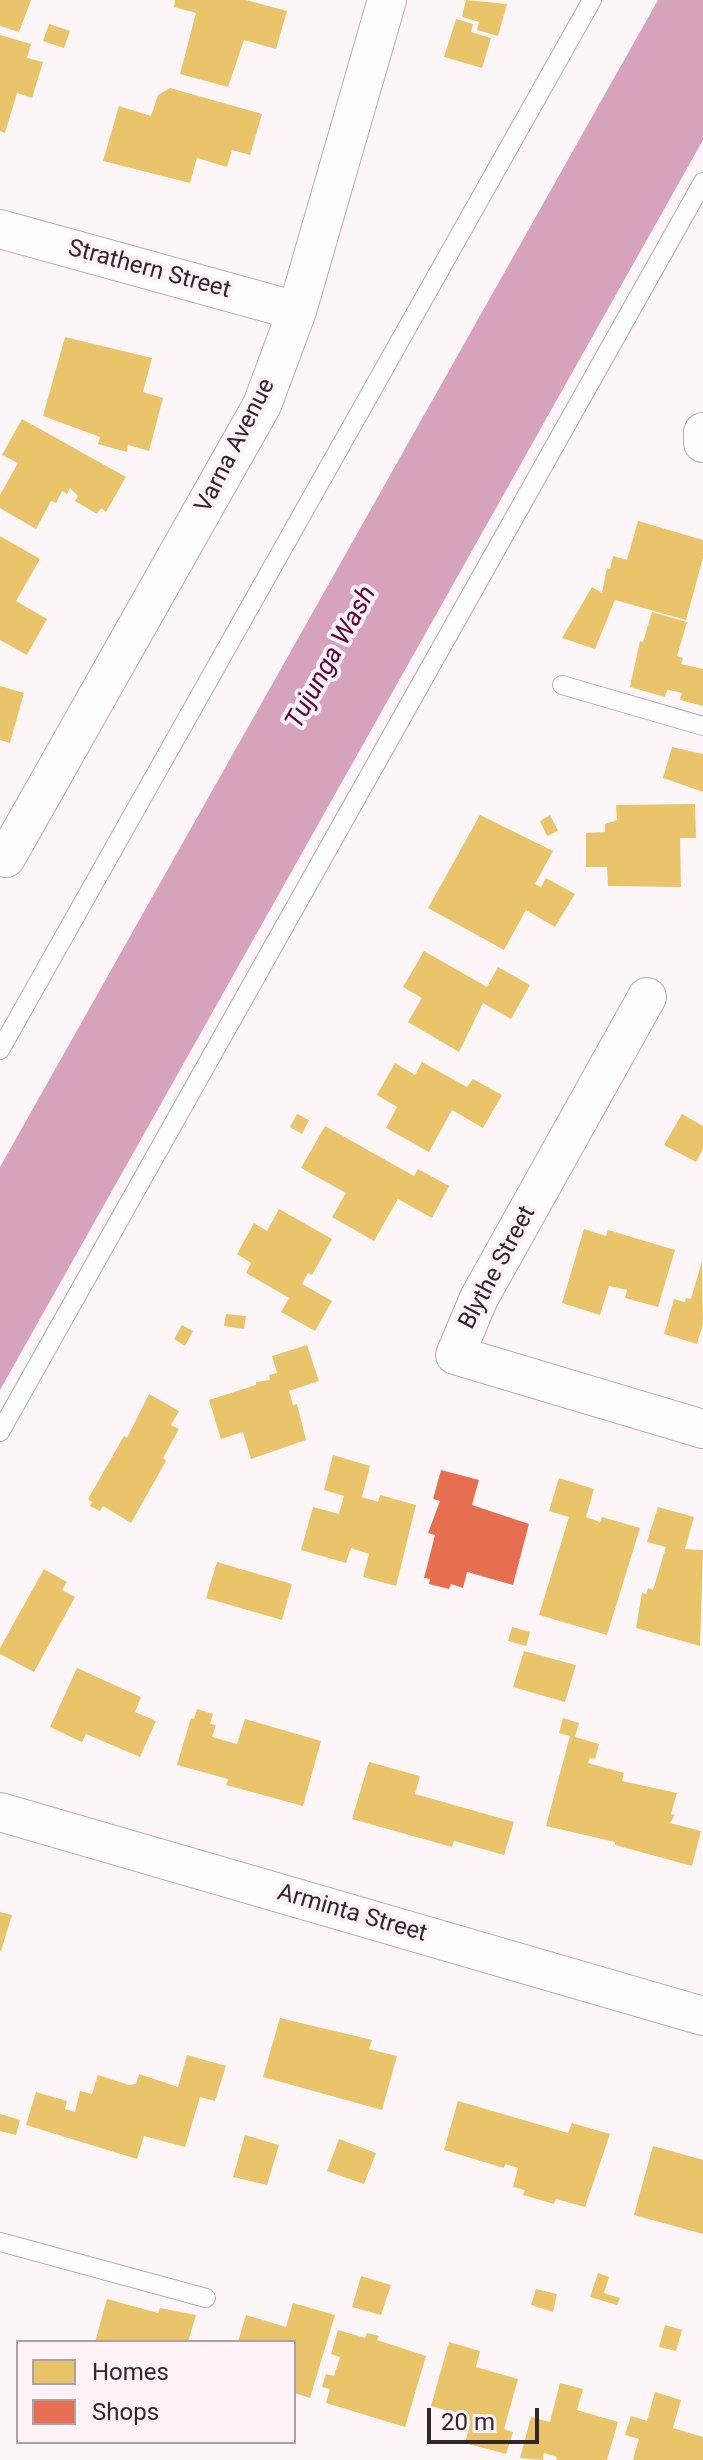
<!DOCTYPE html>
<html>
<head>
<meta charset="utf-8">
<style>
  body { margin:0 }
  #map { position:relative; width:703px; height:2460px; overflow:hidden; background:#fcf6f9; font-family:Roboto,sans-serif }
  canvas { display:block }
  .legend { position:absolute; left:16px; top:2340px; width:280px; height:104px; box-sizing:border-box; background:#fff3f8; border:2px solid #ada1a6; margin:0; padding:10px 14px; list-style:none; font-size:24px; color:#31262b }
  .legend li { display:flex; align-items:center; gap:16px; height:40px }
  .legend b { width:40px; border:2px solid #ada1a6 }
  .scale { position:absolute; left:427px; top:2408px; width:112px; height:36px; box-sizing:border-box; border:4px solid #31262b; border-top:0; padding-left:10px; font-size:24px; line-height:28px; white-space:nowrap; color:#31262b; -webkit-text-stroke:6px #fff3f8; paint-order:stroke }
</style>
</head>
<body>
<div id="map">
<canvas width="703" height="2460"></canvas>
<ul class="legend">
<li><b style="height:22px;background:#e9c46a"></b>Homes</li>
<li><b style="height:22px;background:#e76f51"></b>Shops</li>
</ul>
<div class="scale">20 m</div>
</div>
<script>
const ctx = document.querySelector('canvas').getContext('2d');
ctx.lineJoin = 'round';
function fill(path, color) { ctx.fillStyle = color; ctx.fill(path, 'evenodd'); }
const poly = rows => new Path2D(rows.map(r => 'M' + r).join(''));
function trace(path, color, width, dash) { ctx.strokeStyle = color; ctx.lineWidth = width; ctx.lineCap = dash ? 'butt' : 'round'; ctx.setLineDash(dash || []); ctx.stroke(path); }
function drawText(font, color, halo, rows, align = 'center') {
  ctx.font = font + ' Roboto,sans-serif'; ctx.lineWidth = 8; ctx.setLineDash([]); ctx.textBaseline = 'middle'; ctx.strokeStyle = halo; ctx.fillStyle = color; for (const [text, x, y, turn = 0] of rows) {
    ctx.save(); ctx.translate(x, y); ctx.rotate((+turn || 0) * Math.PI / 180); ctx.textAlign = isNaN(turn) ? turn : align; if (halo) ctx.strokeText(text, 0, 0); ctx.fillText(text, 0, 0); ctx.restore();
  }
}
fill(poly([
  [658,0,703,0,703,140,0,1390,0,1167]
]), '#d6a2bc');
fill(poly([
  [0,0,31,0,19,32,0,26],
  [175,0,246,0,287,11,276,49,244,40,228,87,180,74,196,13,174,7],
  [466,0,507,4,498,36,477,30,479,22,462,17],
  [456,19,473,24,471,32,491,38,482,68,444,57],
  [49,24,70,31,64,48,43,41],
  [0,35,31,44,27,58,43,62,32,98,17,93,5,133,0,131],
  [170,88,262,114,250,155,232,150,227,167,197,158,190,183,103,161,119,106,151,116,158,95],
  [65,337,152,358,143,392,163,398,149,451,128,445,127,452,98,444,100,437,43,416],
  [22,419,126,477,106,512,101,508,97,514,75,501,78,496,70,488,67,494,62,491,56,503,51,501,36,529,0,508,0,495,18,463,2,455],
  [638,521,703,540,703,558,686,620,615,600,595,649,562,638,592,587,602,593,607,568,610,569,613,556,627,560],
  [0,536,40,559,16,601,47,619,27,655,0,640],
  [652,612,687,622,677,656,683,658,681,664,703,669,703,706,680,700,682,693,674,691,667,690,665,697,630,687,640,641,643,642],
  [0,686,24,693,10,743,0,740],
  [672,747,703,754,703,792,663,778],
  [695,804,696,838,680,838,681,887,608,886,607,867,586,867,586,833,605,832,605,824,617,820,616,805],
  [480,815,553,851,535,884,541,887,546,878,575,894,555,927,526,910,504,950,428,908],
  [550,815,558,831,547,836,540,821],
  [424,951,487,987,498,967,530,985,511,1019,483,1003,459,1052,408,1022,422,998,403,987],
  [422,1062,467,1087,473,1079,502,1095,483,1128,452,1110,429,1152,386,1128,397,1107,377,1095,395,1063,415,1075],
  [297,1114,309,1120,302,1134,290,1127],
  [682,1114,703,1126,703,1149,696,1162,664,1145],
  [325,1126,414,1176,418,1169,449,1186,432,1218,398,1199,374,1241,332,1217,346,1193,301,1168],
  [279,1209,332,1239,312,1275,308,1273,302,1284,332,1301,315,1331,281,1312,289,1298,246,1273,251,1263,237,1254,254,1223,267,1231],
  [584,1229,606,1236,608,1230,675,1250,658,1307,625,1298,627,1290,609,1286,600,1315,562,1303],
  [702,1261,703,1324,697,1344,664,1334,674,1299,685,1302,686,1298,691,1299],
  [226,1314,246,1316,244,1329,224,1326],
  [182,1325,193,1331,185,1346,174,1339],
  [307,1345,319,1381,289,1391,293,1405,297,1404,306,1440,251,1459,243,1432,221,1439,209,1400,256,1385,256,1382,270,1380,269,1375,277,1373,272,1356],
  [149,1394,179,1411,171,1425,179,1429,163,1458,166,1461,131,1523,103,1506,100,1511,90,1506,92,1502,88,1499,124,1436,127,1438],
  [333,1455,370,1466,362,1497,378,1502,380,1495,416,1505,396,1586,363,1577,369,1554,351,1548,346,1563,301,1550,313,1507,339,1514,344,1496,324,1490],
  [559,1478,594,1489,586,1517,600,1522,602,1517,640,1528,607,1635,539,1615,569,1517,549,1511],
  [658,1507,694,1517,685,1549,703,1550,700,1646,636,1628,642,1593,646,1594,648,1588,653,1590,666,1547,647,1542],
  [217,1562,292,1584,282,1620,206,1598],
  [44,1569,67,1582,62,1590,75,1597,34,1672,0,1654,0,1648],
  [512,1627,530,1632,526,1646,508,1641],
  [524,1651,576,1665,565,1702,513,1687],
  [77,1668,141,1697,135,1712,156,1721,140,1757,86,1734,82,1742,50,1727],
  [197,1709,213,1714,210,1724,216,1725,212,1737,237,1744,245,1719,321,1741,303,1806,226,1785,228,1779,177,1765,191,1718,194,1719],
  [563,1718,579,1723,575,1737,599,1744,595,1759,590,1758,588,1763,624,1773,622,1781,677,1793,671,1814,675,1815,670,1823,701,1831,692,1866,615,1845,615,1842,546,1826,570,1736,559,1733],
  [369,1762,420,1776,415,1794,514,1822,504,1855,454,1841,452,1847,352,1819],
  [0,1912,12,1915,1,1951,0,1951],
  [280,2018,372,2040,369,2049,397,2056,382,2110,263,2077],
  [187,2055,226,2066,215,2101,200,2097,185,2147,144,2136,137,2159,26,2125,36,2092,67,2101,65,2109,75,2112,80,2091,92,2094,98,2075,129,2085,136,2084,139,2074,178,2087],
  [458,2101,568,2133,572,2123,610,2134,585,2207,556,2199,554,2204,523,2195,525,2190,513,2187,518,2168,505,2164,504,2168,444,2150],
  [0,2114,20,2120,16,2135,0,2131],
  [245,2135,279,2145,267,2185,233,2177],
  [339,2139,376,2153,364,2184,327,2171],
  [653,2146,703,2160,703,2234,634,2215],
  [598,2273,609,2277,604,2293,620,2298,617,2305,590,2297],
  [361,2276,391,2285,381,2315,352,2307],
  [536,2289,557,2294,553,2312,531,2305],
  [107,2299,158,2313,160,2308,196,2315,188,2342,95,2342],
  [293,2303,335,2315,310,2398,294,2393,294,2342,238,2342,246,2315,286,2327],
  [665,2325,682,2330,676,2351,659,2347],
  [338,2330,365,2338,367,2333,379,2336,377,2340,426,2356,405,2427,326,2403,330,2389,322,2387,326,2374,334,2376,340,2357,331,2354],
  [449,2342,480,2351,476,2367,518,2379,504,2429,513,2432,506,2454,465,2443,470,2425,463,2423,466,2416,431,2406],
  [560,2383,583,2389,577,2410,618,2422,607,2460,556,2460,557,2457,544,2453,543,2460,520,2458,531,2417,550,2422],
  [655,2392,681,2400,673,2428,703,2437,703,2460,633,2460,639,2439,625,2435,631,2416,647,2421]
]), '#e9c46a');
fill(poly([
  [441,1470,479,1480,472,1505,529,1524,513,1585,467,1572,463,1588,451,1584,449,1589,429,1584,430,1579,424,1578,435,1535,428,1533,440,1501,433,1499]
]), '#e76f51');
const service = poly([
  [562,685,703,726],
  [0,1050,592,0],
  [0,1432,703,182],
  [0,2242,206,2298]
]);
const minor = poly([
  [0,229,297,311],
  [703,432,703,443],
  [0,856,6,858,262,405,297,311,387,0],
  [647,997,479,1298,455,1355,703,1429],
  [0,1812,703,2016]
]);
trace(service, '#b6adb2', 20);
trace(minor, '#b6adb2', 40);
trace(service, '#fffefe', 18);
trace(minor, '#fffefe', 38);
drawText('24px', '#31262b', '#fff3f8', [
  ["Strathern Street",149,270,15],
  ["Varna Avenue",236,446,-63],
  ["Blythe Street",498,1268,-62],
  ["Arminta Street",352,1914,16]
]);
drawText('italic 26px', '#5b013c', '#fff3f8', [
  ["Tujunga Wash",332,658,-61]
]);
</script>
</body>
</html>
